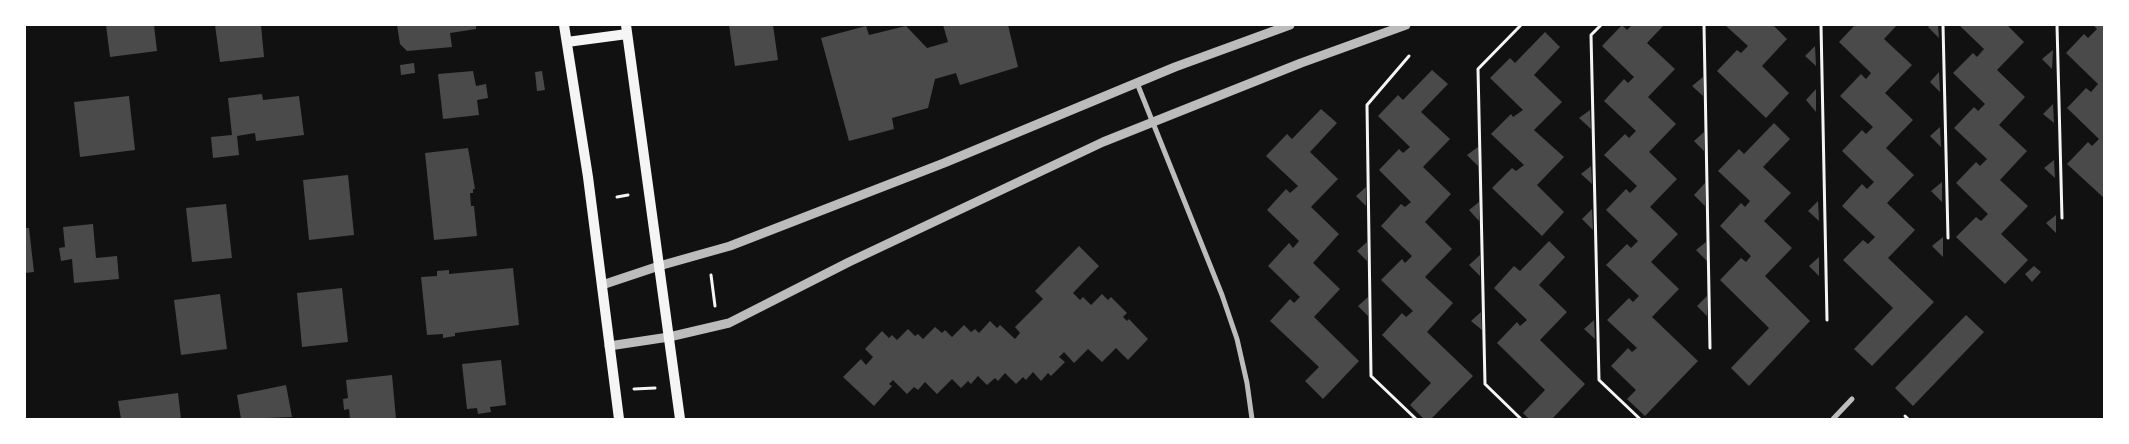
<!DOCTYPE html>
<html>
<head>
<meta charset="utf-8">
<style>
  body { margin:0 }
  #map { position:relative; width:2129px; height:444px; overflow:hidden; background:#111; font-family:Georgia,serif }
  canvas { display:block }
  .frame { position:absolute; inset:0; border:26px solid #fff; pointer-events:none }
</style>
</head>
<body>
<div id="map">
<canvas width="2129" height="444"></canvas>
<div class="frame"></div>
</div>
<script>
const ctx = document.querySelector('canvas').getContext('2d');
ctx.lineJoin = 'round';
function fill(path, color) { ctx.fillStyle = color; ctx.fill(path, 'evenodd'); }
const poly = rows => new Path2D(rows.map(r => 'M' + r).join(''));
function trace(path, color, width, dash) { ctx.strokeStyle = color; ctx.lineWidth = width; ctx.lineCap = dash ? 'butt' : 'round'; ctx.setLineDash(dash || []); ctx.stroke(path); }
fill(poly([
  [106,25,154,25,157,51,110,57],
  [215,25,261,25,264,57,220,62],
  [397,25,476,25,476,29,450,33,452,47,407,51,400,44],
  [729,25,773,25,778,60,735,66],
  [943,25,1008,25,1018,67,960,85,956,73,935,79,928,108,892,118,894,129,849,141,821,38,866,26,869,35,906,26,927,48,948,42],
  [1622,25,1627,30,1632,25,1664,25,1647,43,1675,69,1648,97,1676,124,1649,152,1677,179,1650,207,1678,234,1651,262,1679,289,1652,317,1698,361,1645,416,1627,399,1636,390,1611,366,1628,348,1632,352,1637,348,1607,320,1629,298,1633,302,1639,296,1606,265,1627,244,1631,248,1638,241,1606,210,1626,189,1630,193,1637,186,1604,155,1625,134,1629,138,1636,131,1604,101,1624,79,1628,83,1634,77,1602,46],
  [1725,25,1773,25,1787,39,1762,66,1789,93,1766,118,1717,71,1737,50,1741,53,1748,46],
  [1855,25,1897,25,1884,39,1912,65,1885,93,1913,120,1886,148,1914,175,1887,203,1915,230,1888,258,1934,302,1872,366,1854,349,1893,308,1843,260,1863,240,1868,244,1875,237,1842,206,1862,184,1867,189,1874,182,1842,151,1862,130,1866,134,1873,127,1840,96,1861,74,1866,79,1871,73,1839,42],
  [1930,25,1938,25,1939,38,1928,27],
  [1959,25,2007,25,2024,42,1997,70,2025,97,1999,125,2027,151,2000,180,2028,206,2001,234,2028,260,2005,284,1956,237,1976,217,1981,221,1988,214,1956,183,1976,162,1980,166,1987,159,1954,128,1974,107,1978,111,1985,104,1953,73,1973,53,1977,57,1984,49],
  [2093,25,2104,25,2104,198,2067,164,2088,142,2092,146,2099,139,2067,108,2086,88,2091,92,2098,84,2066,53,2084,34,2088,38,2097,29],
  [1545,32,1560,47,1534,75,1562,102,1534,130,1564,157,1537,185,1564,212,1542,236,1492,188,1512,168,1516,171,1524,165,1491,134,1511,114,1513,117,1523,110,1490,78,1510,58,1515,63],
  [1815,46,1816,66,1805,56],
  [2053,50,2052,69,2042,59],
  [414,63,415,73,401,75,400,65],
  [1432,70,1448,84,1421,112,1450,139,1423,167,1451,194,1425,222,1452,249,1425,277,1453,303,1427,332,1473,376,1431,419,1424,419,1410,405,1431,383,1382,335,1402,313,1406,317,1413,311,1381,280,1402,259,1405,263,1412,256,1381,226,1401,204,1405,207,1411,202,1379,170,1399,149,1403,153,1410,147,1378,116,1398,95,1403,100],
  [473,71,476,86,486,84,488,98,477,100,479,115,443,119,438,74],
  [542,71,545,90,537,91,535,72],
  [1939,72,1940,92,1930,82],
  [1703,77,1703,96,1692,86],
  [1816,89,1816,112,1806,100],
  [262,94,263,100,299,96,304,135,256,141,255,133,237,136,239,155,213,158,211,137,232,135,228,98],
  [129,96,135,150,80,157,74,102],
  [2053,104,2054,123,2043,114],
  [1321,109,1337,123,1310,152,1338,179,1311,207,1339,234,1313,263,1340,289,1314,317,1359,361,1323,399,1305,381,1319,367,1270,321,1290,299,1294,303,1300,297,1268,266,1289,243,1293,248,1299,241,1267,210,1286,189,1290,193,1298,186,1266,156,1287,134,1292,139],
  [1590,110,1591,129,1579,118],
  [1774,123,1790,139,1763,167,1791,193,1764,221,1792,248,1765,276,1810,321,1749,386,1731,368,1769,328,1720,280,1741,258,1746,262,1751,256,1720,226,1741,203,1745,207,1750,201,1718,171,1739,149,1744,154],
  [1940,127,1941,147,1930,136],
  [1704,132,1704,151,1694,141],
  [1478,147,1478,166,1467,155],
  [468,148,475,189,473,189,473,193,470,193,471,206,474,206,477,236,434,240,425,153],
  [2054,160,2055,178,2044,168],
  [1591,166,1592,184,1581,174],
  [348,175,354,235,309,240,303,180],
  [1942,182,1942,202,1931,191],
  [1705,183,1705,206,1694,195],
  [1366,187,1366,206,1356,196],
  [1818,201,1819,221,1808,211],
  [1479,202,1479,221,1469,210],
  [226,204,232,258,192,262,186,208],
  [1592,209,1593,230,1582,219],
  [2056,215,2056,233,2046,223],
  [93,224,96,258,117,256,119,279,74,283,72,259,61,261,59,248,65,247,63,227],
  [25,228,29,228,34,272,25,273],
  [1943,237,1943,257,1932,246],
  [1549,241,1565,257,1539,285,1567,312,1540,340,1585,384,1552,419,1529,419,1523,413,1545,390,1497,343,1517,322,1520,326,1527,320,1494,288,1514,266,1520,271],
  [1367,242,1367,261,1357,251],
  [1706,242,1707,261,1696,250],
  [1079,246,1099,266,1073,293,1080,300,1083,297,1091,305,1102,294,1108,300,1111,297,1127,313,1123,317,1127,321,1129,319,1148,339,1128,360,1116,348,1102,362,1088,349,1074,363,1064,352,1059,357,1065,362,1051,376,1048,373,1041,381,1033,372,1026,380,1023,377,1016,384,1005,373,998,381,995,378,987,385,978,376,971,384,968,381,961,388,952,379,937,394,925,382,918,390,914,387,907,394,893,380,889,384,892,386,874,406,843,377,861,359,866,365,873,357,865,349,882,331,889,338,892,335,897,340,908,329,915,336,918,334,923,339,935,327,942,333,945,330,952,337,964,325,971,332,975,329,979,333,990,321,997,328,1000,325,1015,339,1020,333,1015,327,1043,299,1035,291],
  [1480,255,1480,276,1469,265],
  [1819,257,1819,276,1809,266],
  [2034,266,2041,272,2032,282,2025,274],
  [513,268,519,325,455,333,455,336,443,338,443,334,427,335,421,277,437,276,437,271,449,270,449,274],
  [342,288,348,342,302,347,297,293],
  [220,294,227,349,181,355,174,300],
  [1707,296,1707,316,1697,306],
  [1368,297,1368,316,1358,306],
  [1481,312,1482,330,1471,321],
  [1966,315,1984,332,1913,406,1895,388],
  [1594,320,1595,339,1584,329],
  [501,360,506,405,490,407,491,412,478,414,477,408,467,409,462,364],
  [392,375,396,419,350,419,349,409,344,410,343,399,348,398,346,380],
  [286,385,292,417,241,419,237,395],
  [178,393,181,419,121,419,118,401]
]), '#4a4a4a');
trace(poly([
  [1601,25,1591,35,1599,380,1640,419],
  [1704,25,1710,348],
  [1821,25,1827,320],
  [1943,25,1948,238],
  [2057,25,2062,218],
  [1409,56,1367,105,1371,376,1416,419],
  [617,197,628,195],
  [711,275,715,306],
  [634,389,655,388],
  [1905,416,1908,419],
  [1521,419,1485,384,1478,69,1521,25]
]), '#f5f5f5', 3);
trace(poly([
  [1137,83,1222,295,1237,339,1247,383,1252,419],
  [1833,419,1852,399]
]), '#bcbcbc', 5);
trace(poly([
  [602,285,659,266,730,246,944,163,1175,67,1290,25],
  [609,346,669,337,729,323,849,262,1103,142,1301,63,1406,25]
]), '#bcbcbc', 9);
trace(poly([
  [564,25,588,177,619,419],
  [626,25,680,419],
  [567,42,627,34]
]), '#f5f5f5', 10);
</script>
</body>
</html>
